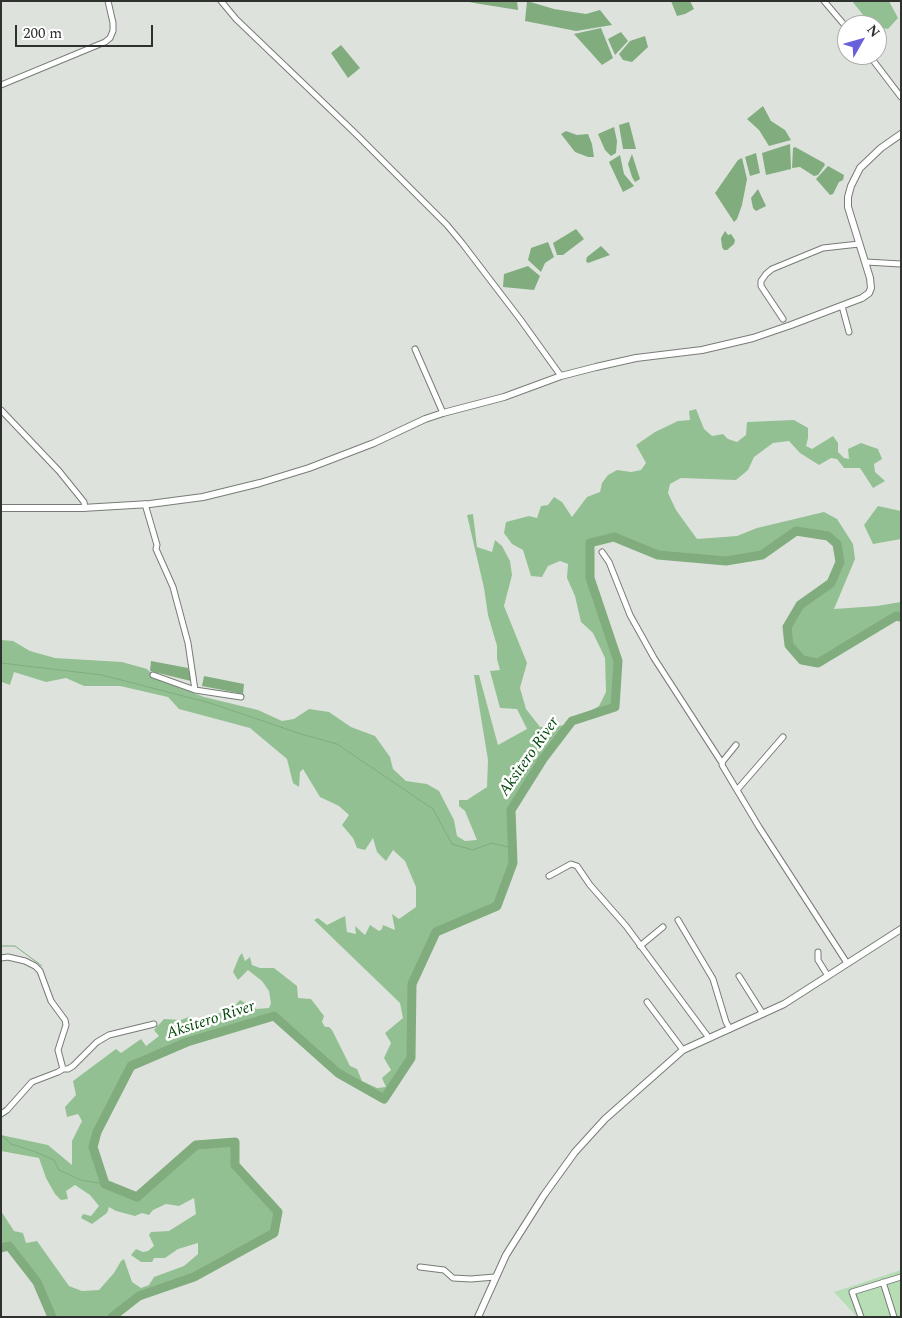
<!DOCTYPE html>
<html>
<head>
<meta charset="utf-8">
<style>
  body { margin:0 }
  #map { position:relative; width:902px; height:1318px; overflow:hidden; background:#dde3dc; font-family:Spectral,serif }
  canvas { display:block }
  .frame { position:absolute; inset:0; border:2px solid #2f312f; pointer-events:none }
  .north { position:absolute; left:837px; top:15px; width:50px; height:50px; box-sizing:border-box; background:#fff; border:1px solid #acadac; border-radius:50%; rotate:52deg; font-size:14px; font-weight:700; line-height:20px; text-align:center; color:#2f312f }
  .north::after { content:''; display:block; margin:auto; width:18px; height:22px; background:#6860da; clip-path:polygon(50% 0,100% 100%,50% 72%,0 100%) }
  .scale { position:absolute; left:15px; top:25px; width:138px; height:22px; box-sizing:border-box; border:2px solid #2f312f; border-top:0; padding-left:6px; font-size:15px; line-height:18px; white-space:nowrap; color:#2f312f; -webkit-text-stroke:4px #fff; paint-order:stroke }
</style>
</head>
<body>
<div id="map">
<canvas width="902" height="1318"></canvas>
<div class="frame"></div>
<div class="north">N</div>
<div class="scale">200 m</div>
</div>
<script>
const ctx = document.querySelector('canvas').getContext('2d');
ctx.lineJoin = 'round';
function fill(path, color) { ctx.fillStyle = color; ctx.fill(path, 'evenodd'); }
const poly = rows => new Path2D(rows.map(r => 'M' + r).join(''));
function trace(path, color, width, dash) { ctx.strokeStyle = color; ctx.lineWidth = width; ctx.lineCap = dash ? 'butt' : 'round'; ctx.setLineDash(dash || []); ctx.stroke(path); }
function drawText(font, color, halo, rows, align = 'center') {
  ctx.font = font + ' Spectral,serif'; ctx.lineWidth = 5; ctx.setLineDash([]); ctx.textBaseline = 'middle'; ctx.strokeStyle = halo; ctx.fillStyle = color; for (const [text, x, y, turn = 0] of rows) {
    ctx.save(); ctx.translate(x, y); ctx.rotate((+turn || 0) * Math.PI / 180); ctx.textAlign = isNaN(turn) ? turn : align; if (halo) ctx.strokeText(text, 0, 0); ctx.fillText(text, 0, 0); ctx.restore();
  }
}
fill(poly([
  [901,1270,901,1317,857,1317,834,1292]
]), '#b7ddb5');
fill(poly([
  [852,1,889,1,898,18,888,29,877,27,877,25,871,25],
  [696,409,704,429,712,436,723,434,728,439,737,442,746,435,747,422,794,420,808,428,808,438,806,446,812,449,833,436,838,443,838,452,844,458,849,459,848,449,861,443,878,449,882,459,874,464,875,472,885,481,873,488,860,468,844,468,837,459,831,458,819,465,800,453,789,441,773,443,754,457,748,470,736,480,681,478,670,484,668,493,676,510,697,539,737,536,757,528,824,512,837,519,853,544,855,559,834,609,877,606,901,602,901,617,896,616,818,663,802,660,789,645,787,627,800,605,831,583,840,562,837,544,828,536,796,531,762,555,726,561,658,555,614,537,590,543,590,579,618,661,615,707,572,721,599,706,606,692,605,658,593,633,581,622,575,596,567,578,568,564,560,561,548,566,542,577,531,576,523,550,512,544,504,533,506,522,529,516,537,518,541,506,548,505,554,497,562,502,572,517,587,497,600,492,602,483,608,475,617,470,631,472,641,470,646,463,636,445,655,432,678,421,690,420,689,411],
  [878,506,901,511,901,539,873,544,864,525],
  [473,514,477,547,492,552,495,540,502,546,510,561,512,575,504,606,527,663,520,688,526,709,540,727,569,725,511,810,513,863,497,906,436,932,412,984,411,1058,384,1099,338,1073,274,1016,187,1042,130,1069,97,1132,93,1147,105,1184,137,1197,196,1145,235,1142,235,1161,278,1212,274,1233,194,1277,139,1296,112,1317,52,1317,37,1282,9,1246,1,1248,1,1211,14,1231,23,1233,26,1243,37,1241,69,1286,82,1291,99,1290,114,1273,121,1261,124,1259,132,1282,141,1288,149,1285,154,1277,184,1266,198,1254,198,1243,178,1249,165,1258,154,1258,152,1262,141,1262,131,1255,136,1249,143,1252,148,1251,154,1246,149,1235,151,1232,169,1231,196,1214,194,1198,179,1206,166,1204,153,1210,149,1215,142,1213,135,1216,116,1211,109,1207,107,1213,92,1224,81,1218,83,1214,91,1216,99,1206,90,1195,75,1185,66,1191,68,1199,61,1200,55,1194,46,1178,39,1158,1,1151,1,1135,48,1145,72,1165,72,1141,82,1121,78,1114,67,1117,65,1107,76,1095,73,1081,116,1049,121,1053,141,1039,146,1046,159,1036,154,1030,164,1019,181,1020,191,1016,192,1022,232,1009,240,1000,256,1009,269,1008,271,1003,269,991,262,981,248,970,238,980,233,972,239,957,242,953,245,961,250,957,252,965,260,968,274,968,297,986,298,998,311,999,324,1016,322,1022,325,1027,329,1027,332,1030,350,1066,357,1069,362,1081,377,1088,386,1087,382,1078,391,1070,384,1058,391,1043,385,1033,403,1018,400,1003,314,920,318,918,327,925,345,916,347,932,356,934,355,926,365,935,370,925,379,931,382,929,383,925,395,930,392,914,399,919,416,907,416,887,405,861,393,850,386,861,377,852,373,838,365,850,357,848,353,838,342,825,349,815,339,806,320,797,303,769,300,772,299,787,293,783,287,759,250,728,179,709,168,697,120,686,84,686,66,678,46,682,14,672,10,685,2,682,2,679,1,681,1,640,13,641,30,651,55,658,122,662,147,669,153,675,169,684,204,697,258,710,282,721,294,719,309,709,329,712,351,727,375,736,390,757,393,769,406,781,427,784,439,791,454,820,457,836,465,841,477,840,465,811,459,806,459,800,467,800,487,787,488,760,474,675,479,675,498,745,527,729,517,709,500,708,490,671,500,670,497,659,497,646,488,615,484,588,467,515]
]), '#93c092');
fill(poly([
  [465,1,517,1,518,10,474,3],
  [527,1,554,9,586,14,600,10,612,25,576,31,525,21],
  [671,1,690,1,694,9,685,14,677,16],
  [601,28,613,58,602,65,574,34],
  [621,32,628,41,615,55,608,39],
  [645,36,648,47,632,62,623,60,619,54,630,41],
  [341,45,360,68,348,78,331,53],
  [763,106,771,121,785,130,791,140,769,146,759,130,747,119],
  [629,122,636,149,623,149,619,125],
  [614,127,617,141,616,153,611,156,605,150,598,134],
  [566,131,577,135,588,134,592,144,594,157,588,157,575,152,561,134],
  [790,144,791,169,766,175,762,153],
  [795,147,824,163,825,165,818,175,814,176,800,167,792,168,793,148],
  [756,153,760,173,750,176,745,157],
  [632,154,640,179,635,182,632,177,628,164],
  [620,155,624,174,634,186,623,192,609,162],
  [742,158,747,179,742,205,737,219,734,222,715,193,738,160],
  [828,166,844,175,843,180,839,182,833,194,830,195,816,179],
  [758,189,766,206,756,211,753,208,751,198],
  [576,229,584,239,563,255,557,255,553,243],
  [725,231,728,235,731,234,735,240,734,244,727,250,724,250,722,247,721,238],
  [548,242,554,257,545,263,541,272,528,260,531,248],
  [601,246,610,255,588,263,586,261,587,257],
  [528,266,540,276,534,290,503,287,504,274],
  [151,661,188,668,191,681,150,671],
  [204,676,244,684,243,694,202,686]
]), '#80ac7e');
trace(poly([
  [1,663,102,675,210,703,301,734,337,744,433,809,452,844,473,850,492,843,512,848],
  [1,946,15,946,42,966],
  [1,1135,11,1144,33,1151,54,1160,59,1170,81,1180,105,1184]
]), '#80ac7e', 1);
trace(poly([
  [1,1248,9,1246,37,1282,52,1317],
  [112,1317,139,1296,194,1277,274,1233,278,1212,235,1165,235,1142,196,1145,137,1197,105,1184,93,1147,97,1132,131,1066,187,1042,274,1016,338,1073,384,1099,411,1058,412,984,436,932,497,906,513,863,511,810,543,759,572,721,615,707,618,661,590,578,590,543,614,537,658,555,726,561,762,555,796,531,828,536,837,544,840,562,831,583,800,605,787,627,789,645,802,660,818,663,896,616,901,617]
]), '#80ac7e', 9);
const minor = poly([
  [221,1,236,19,356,134,447,225,462,243,520,319,561,376],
  [824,1,847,28],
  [869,55,901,97],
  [1,85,105,42,110,38,113,31,113,23,108,1],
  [866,262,901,264],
  [842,306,849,332],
  [783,319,761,286,761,281,766,274,772,269,823,248,859,244],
  [415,349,443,413],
  [1,410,59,471,84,502,85,508],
  [145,504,157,545,156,549,173,587,188,643,195,690,241,697],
  [602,552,609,562,630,615,654,658,722,763],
  [153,675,195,690],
  [736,745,723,761,722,765,759,827,847,963],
  [737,790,783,737],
  [549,876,571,864,577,866,590,885,626,926,709,1038],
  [678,920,713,979,726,1022,730,1029],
  [640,946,663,927],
  [818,952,818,960,828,976],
  [1,958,8,957,25,961,35,966,40,971,51,1001,65,1020,66,1025,58,1050,63,1069,58,1072,32,1082,7,1110,1,1114],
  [739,976,763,1014],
  [647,1002,683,1050],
  [63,1069,68,1069,73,1066,97,1042,109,1035,154,1024],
  [420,1267,444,1270,453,1278,471,1279,495,1277],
  [883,1282,894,1317],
  [861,1317,852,1292,901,1277]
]);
const tertiary = poly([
  [1,508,82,508,150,504,203,497,260,483,309,468,374,443,425,419,443,413,504,397,561,376,596,367,636,358,702,350,753,338,791,325,862,298,869,293,871,288,870,278,848,207,848,197,851,186,860,168,881,148,901,134],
  [478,1317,506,1255,544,1195,575,1152,605,1119,683,1050,784,1004,901,929]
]);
trace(minor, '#777c76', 7);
trace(tertiary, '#777c76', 8);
trace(minor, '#fff', 5);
trace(tertiary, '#fff', 6);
drawText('italic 16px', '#04480b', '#fff', [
  ["Aksitero River",530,757,-55],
  ["Aksitero River",211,1021,-18]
]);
</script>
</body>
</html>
